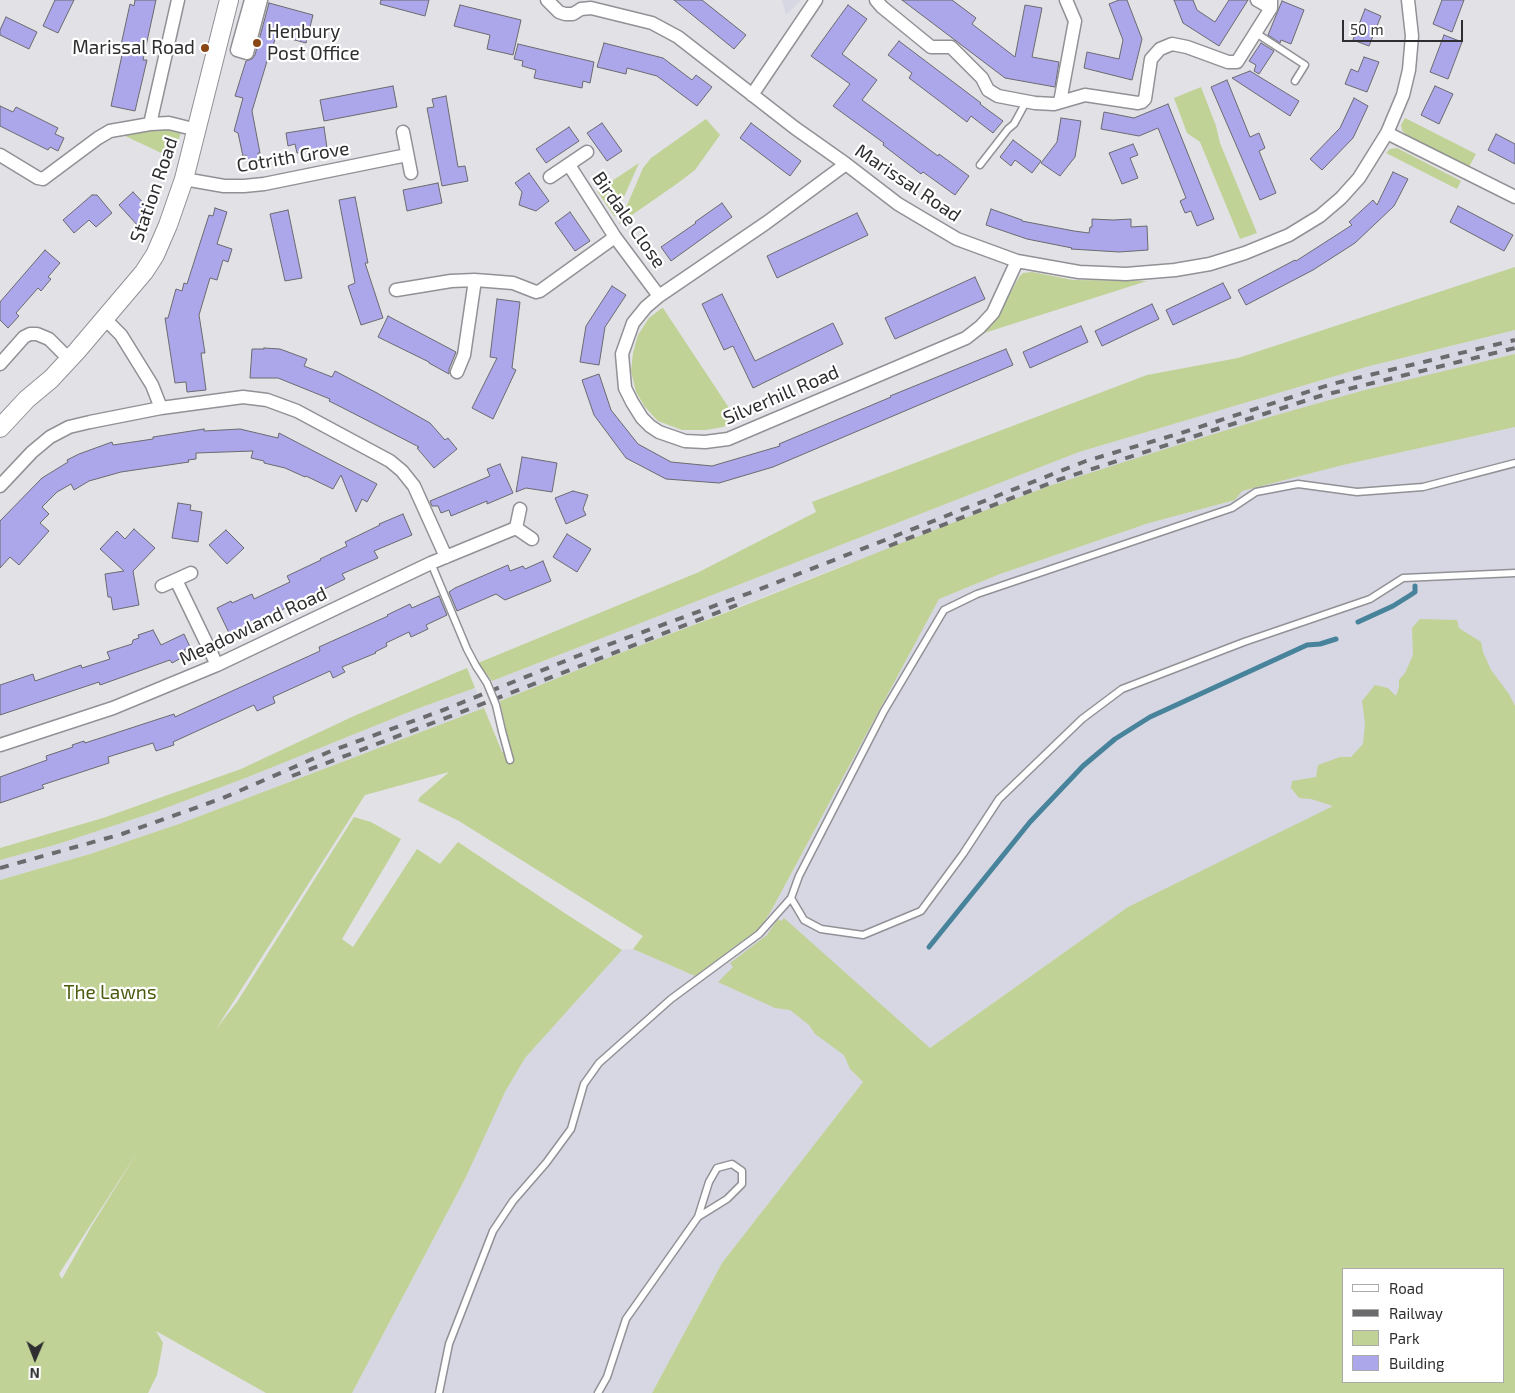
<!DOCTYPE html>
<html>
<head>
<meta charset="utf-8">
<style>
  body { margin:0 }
  #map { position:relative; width:1515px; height:1393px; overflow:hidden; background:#e1e1e6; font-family:"Exo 2",sans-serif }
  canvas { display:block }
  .legend { position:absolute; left:1342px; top:1268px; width:162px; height:115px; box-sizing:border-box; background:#fff; border:1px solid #ababac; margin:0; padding:6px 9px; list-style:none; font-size:15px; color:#2e2e30 }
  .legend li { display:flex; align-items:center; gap:10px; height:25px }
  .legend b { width:25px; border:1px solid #ababac }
  .north { position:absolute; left:10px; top:1333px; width:50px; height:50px; -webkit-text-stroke:4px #fff; paint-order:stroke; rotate:181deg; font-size:14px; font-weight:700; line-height:20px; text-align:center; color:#2e2e30 }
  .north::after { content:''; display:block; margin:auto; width:18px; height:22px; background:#2e2e30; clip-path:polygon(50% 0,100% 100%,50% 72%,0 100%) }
  .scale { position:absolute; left:1342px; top:20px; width:121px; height:22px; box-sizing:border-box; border:2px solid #2e2e30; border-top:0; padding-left:6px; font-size:15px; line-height:18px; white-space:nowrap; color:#2e2e30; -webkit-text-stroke:4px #fff; paint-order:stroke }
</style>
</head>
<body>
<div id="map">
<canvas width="1515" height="1393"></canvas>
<ul class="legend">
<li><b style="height:6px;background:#fff"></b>Road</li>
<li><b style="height:6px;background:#6b6b6e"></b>Railway</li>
<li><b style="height:14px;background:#c0d295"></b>Park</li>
<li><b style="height:14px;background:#aba7ea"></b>Building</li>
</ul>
<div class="north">N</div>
<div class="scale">50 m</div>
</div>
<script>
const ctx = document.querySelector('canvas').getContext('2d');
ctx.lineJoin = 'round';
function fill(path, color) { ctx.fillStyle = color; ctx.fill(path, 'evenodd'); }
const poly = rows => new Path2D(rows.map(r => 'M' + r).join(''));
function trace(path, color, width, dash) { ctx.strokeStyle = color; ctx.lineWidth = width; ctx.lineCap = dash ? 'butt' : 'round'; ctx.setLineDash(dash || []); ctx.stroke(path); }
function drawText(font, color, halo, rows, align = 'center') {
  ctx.font = font + ' "Exo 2",sans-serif'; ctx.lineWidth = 4.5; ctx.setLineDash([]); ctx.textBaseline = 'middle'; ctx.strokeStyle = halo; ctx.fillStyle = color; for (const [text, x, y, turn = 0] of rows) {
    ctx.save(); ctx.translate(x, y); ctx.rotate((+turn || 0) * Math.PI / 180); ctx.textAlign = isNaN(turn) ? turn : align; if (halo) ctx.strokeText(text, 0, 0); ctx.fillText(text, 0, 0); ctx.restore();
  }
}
fill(poly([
  [782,0,801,0,786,15],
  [1515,330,1515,354,1476,363,844,565,500,701,492,681,1079,452,1366,367],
  [1515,427,1515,723,1128,907,930,1048,876,1000,850,1069,863,1082,722,1263,652,1393,352,1393,465,1179,505,1092,525,1058,622,950,633,949,695,976,760,928,771,911,939,599,1000,574,1149,523,1235,500,1241,491,1343,465],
  [475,688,484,708,179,824,90,854,0,880,0,860,58,844,155,812,248,777,419,708]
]), '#d7d6e3');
fill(poly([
  [1201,87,1216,126,1220,143,1257,233,1240,239,1200,142,1187,133,1174,98],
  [1405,118,1476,154,1469,167,1407,136,1402,130,1401,125],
  [706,119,720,135,695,170,678,183,619,224,643,168,651,158],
  [157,128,182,130,172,158,121,134],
  [1397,148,1461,181,1457,189,1386,153,1390,149],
  [639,163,615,217,597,191],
  [1515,267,1515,330,1366,367,1079,452,492,681,478,663,699,572,816,512,812,502,1147,375,1238,358],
  [1032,272,1073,280,1147,281,981,334,999,314,1019,277,1023,273],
  [662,308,663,308,737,420,723,427,706,430,682,430,658,421,645,407,636,392,631,371,633,353,638,335,649,318],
  [1515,354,1515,427,1343,465,1242,491,1235,500,1149,523,1000,574,939,599,771,911,760,928,695,976,633,949,643,936,459,821,418,801,420,797,449,772,365,795,216,1029,237,1002,354,817,371,822,401,839,342,939,353,947,417,849,440,864,458,842,563,912,622,950,525,1058,505,1092,465,1179,352,1393,266,1393,156,1331,163,1343,157,1375,148,1393,0,1393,0,880,90,854,179,824,484,708,502,752,510,750,500,701,618,654,738,608,947,525,1049,486,1162,450,1266,418,1365,390],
  [140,1148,91,1227,62,1279,59,1274],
  [1420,619,1457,620,1459,628,1481,642,1483,652,1491,670,1509,694,1515,706,1515,1393,652,1393,722,1263,863,1082,850,1069,844,1055,815,1034,809,1025,790,1010,775,1008,718,982,733,967,730,963,767,935,778,919,781,921,784,918,930,1048,1128,907,1333,806,1311,799,1299,798,1291,788,1292,781,1316,777,1318,765,1340,757,1351,757,1363,744,1365,723,1362,701,1375,685,1388,688,1396,696,1399,687,1399,680,1405,673,1413,655,1412,628],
  [1504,1269,1504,1382,1344,1382,1344,1269],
  [467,668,475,688,419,708,248,777,155,812,58,844,0,860,0,848,103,818,241,769,354,716]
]), '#c0d295');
trace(poly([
  [1358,622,1393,606,1409,596,1415,592,1415,586],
  [929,947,1030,822,1083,766,1115,739,1150,717,1307,645,1320,644,1336,639]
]), '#47839b', 5);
const building = poly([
  [55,0,74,0,58,33,43,26,55,0],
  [135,0,156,0,143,60,147,60,135,111,111,106,122,55,119,54,130,4,134,6,135,0],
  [381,0,429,0,425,16,380,4,381,0],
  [674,0,702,0,746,35,734,49,674,0],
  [902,0,952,0,976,18,972,24,1015,57,1025,5,1042,8,1032,57,1059,62,1055,87,1005,78,902,0],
  [1119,0,1127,0,1142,39,1132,80,1084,68,1087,52,1119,59,1123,40,1109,4,1119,0],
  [1174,0,1193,0,1197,10,1215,22,1229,0,1248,0,1219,46,1183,23,1174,0],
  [1442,0,1464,0,1452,32,1433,24,1442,0],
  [1282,1,1304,10,1291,44,1281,40,1280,43,1268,35,1282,1],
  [269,3,313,15,306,43,276,35,270,58,268,58,252,111,260,153,258,153,259,159,247,162,246,155,243,156,238,133,234,131,243,98,235,96,246,61,252,59,255,55,269,3],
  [460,5,521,20,513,55,487,49,490,35,454,26,460,5],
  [848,5,867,19,842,54,877,80,862,100,938,156,939,154,969,176,955,195,923,172,921,174,883,145,884,143,833,106,850,84,811,56,848,5],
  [1365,9,1381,16,1369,46,1353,40,1365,9],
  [6,17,37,32,29,49,0,35,0,30,6,17],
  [1444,35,1462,42,1448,79,1430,72,1444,35],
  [899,41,981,103,980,104,1003,121,993,133,971,116,967,122,909,78,912,73,888,55,899,41],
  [604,43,663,58,692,80,696,75,712,87,697,106,657,76,627,68,626,74,597,67,604,43],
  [1261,43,1274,51,1259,74,1254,71,1256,65,1249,61,1261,43],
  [518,44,594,62,590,83,583,81,582,88,534,78,536,70,522,66,523,61,514,59,518,44],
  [1364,57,1379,62,1367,92,1345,84,1351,69,1358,72,1364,57],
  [1250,71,1299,101,1290,116,1232,78,1250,71],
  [1227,80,1250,137,1259,133,1265,148,1259,151,1276,193,1260,200,1211,87,1227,80],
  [393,86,397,107,324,121,320,100,393,86],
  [1435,86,1453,94,1439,124,1421,115,1435,86],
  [446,96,458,167,465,166,468,181,442,186,427,108,434,107,432,99,446,96],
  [1354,98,1368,106,1353,138,1322,170,1310,159,1340,128,1354,98],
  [1168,104,1214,219,1197,226,1191,211,1185,213,1180,201,1186,198,1158,128,1139,136,1101,129,1104,112,1134,118,1168,104],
  [0,106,13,112,16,107,58,128,55,134,64,138,58,151,50,147,48,150,0,126,0,106],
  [1061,118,1081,121,1075,157,1060,176,1041,163,1057,142,1061,118],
  [602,123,622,151,607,161,587,133,602,123],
  [751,123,801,161,790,176,740,138,751,123],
  [324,127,327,148,297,153,295,144,288,146,286,133,324,127],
  [569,127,579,141,546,163,536,149,569,127],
  [1496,134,1515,144,1515,164,1488,150,1496,134],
  [1013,140,1041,161,1032,173,1015,160,1011,166,1000,157,1013,140],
  [1133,144,1138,155,1130,158,1138,178,1122,184,1109,153,1133,144],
  [1393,172,1408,179,1394,206,1355,243,1313,270,1246,305,1238,290,1295,260,1296,261,1352,225,1349,222,1373,200,1377,205,1393,172],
  [529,173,549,201,536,211,519,205,522,192,515,183,529,173],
  [438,183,442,203,407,211,403,190,438,183],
  [133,192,153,213,139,227,119,205,133,192],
  [92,195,97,195,112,213,96,227,89,220,74,233,63,220,92,195],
  [355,197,368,263,365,263,383,318,361,325,348,286,355,283,339,200,355,197],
  [722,203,732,217,671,261,661,247,696,223,695,222,722,203],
  [1458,206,1513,235,1504,251,1450,222,1458,206],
  [215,208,227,212,217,244,232,249,228,262,223,260,217,280,210,278,199,315,205,353,201,353,206,390,187,392,186,382,175,383,165,318,168,318,176,289,182,291,184,283,187,284,209,215,213,216,215,208],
  [991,209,1022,220,1022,221,1074,231,1089,233,1090,227,1092,227,1092,219,1113,220,1131,219,1131,227,1147,226,1148,250,1119,252,1071,249,1072,248,1027,239,986,225,991,209],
  [288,210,302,278,285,281,270,214,288,210],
  [570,212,590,241,575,251,555,223,570,212],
  [857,213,868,235,777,278,767,256,857,213],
  [45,250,60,263,48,277,51,279,41,291,38,288,16,313,19,316,8,328,0,320,0,302,45,250],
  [975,277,985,299,895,339,885,318,975,277],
  [1223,283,1231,298,1173,325,1166,310,1223,283],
  [612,286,626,295,605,327,599,365,580,362,586,326,612,286],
  [722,294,755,361,833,323,843,344,753,388,733,346,724,350,702,304,722,294],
  [497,299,520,302,512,368,516,370,493,419,472,408,497,358,490,357,497,299],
  [1152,304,1159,319,1102,346,1095,331,1152,304],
  [388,316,456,352,449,369,449,374,429,363,429,362,378,337,388,316],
  [1081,326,1088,342,1030,368,1023,352,1081,326],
  [264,348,280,349,307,359,304,366,332,377,335,371,377,393,430,423,445,440,448,438,457,449,434,468,417,448,419,447,341,407,329,401,330,399,278,378,250,378,252,349,264,349,264,348],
  [1006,349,1013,365,773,467,719,483,666,479,626,458,594,415,582,380,599,374,611,410,638,444,671,462,712,466,780,446,779,444,891,397,890,396,1006,349],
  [204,429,204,431,240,429,278,438,279,433,377,484,367,502,362,499,356,512,341,475,333,489,306,476,305,477,285,468,264,463,264,461,251,458,253,451,196,453,196,459,188,460,189,462,121,472,89,481,74,490,71,484,57,492,42,507,49,514,40,523,49,531,19,565,10,557,0,568,0,521,42,478,68,462,67,460,79,454,112,442,113,445,153,439,153,437,204,429],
  [522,457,557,463,552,492,526,488,516,492,522,457],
  [500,464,513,493,487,504,487,501,451,516,449,510,441,513,438,506,432,506,430,501,490,476,487,469,500,464],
  [573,491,588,495,583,509,586,515,566,524,555,498,573,491],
  [178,503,191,505,190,510,202,512,198,542,172,538,178,503],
  [403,514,412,535,374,551,378,558,342,574,345,579,230,635,217,608,231,601,232,603,252,594,254,599,290,582,287,576,321,560,320,559,347,546,345,542,380,525,379,524,403,514],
  [134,529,155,548,133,571,139,605,113,610,111,597,108,597,105,574,124,571,100,549,117,531,125,539,134,529],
  [226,530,244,548,227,564,209,545,226,530],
  [567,534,591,549,577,572,553,557,567,534],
  [543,561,551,581,505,600,496,594,457,611,449,592,455,588,508,565,510,571,523,566,525,569,543,561],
  [439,596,447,615,426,625,428,629,411,637,409,632,386,643,387,646,375,652,376,653,342,667,345,672,333,678,330,671,273,697,275,703,257,711,254,705,173,742,174,745,156,751,153,743,108,757,109,763,42,785,44,788,0,803,0,777,47,760,46,756,73,747,72,745,84,741,85,743,174,714,175,717,320,651,319,647,388,616,387,615,410,604,412,608,439,596],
  [153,630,161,645,184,634,190,647,184,650,187,655,172,663,170,660,100,685,99,682,0,715,0,685,33,674,35,681,81,665,82,668,110,659,107,652,132,644,133,640,139,638,138,635,153,630]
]);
fill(building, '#aba7ea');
trace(building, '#6b6a6f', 1);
const lane = poly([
  [1256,33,1305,65,1295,81],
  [980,165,1008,129,1014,124,1026,102],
  [431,563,467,649,476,666],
  [502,731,510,760],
  [791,898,804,920,821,929,863,935,921,911,963,854,999,799,1082,719,1122,689,1244,642,1370,599,1403,578,1515,573],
  [439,1393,449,1344,493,1231,513,1201,546,1163,571,1129,584,1084,599,1063,671,999,759,934,791,898,799,876,884,711,944,610,977,594,1232,508,1256,492,1298,484,1357,492,1423,487,1515,463],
  [598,1393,607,1377,626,1319,698,1217,709,1182,717,1168,732,1164,742,1171,742,1184,727,1199,698,1217]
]);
const street = poly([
  [251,0,237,50,247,53,261,0],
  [547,0,559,12,565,14,573,14,581,9,591,8,652,23,678,37,795,128,846,164,898,204,957,239,1017,261,1079,272,1126,274,1175,270,1210,264,1245,253,1289,235,1320,216,1341,198,1359,178,1387,133,1403,95,1409,70,1412,36,1408,0],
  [876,0,882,7,931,47,951,47,982,78,988,90,998,96,1035,103,1054,104,1085,95,1138,103,1142,102,1145,99,1151,59,1160,49,1172,44,1187,47,1228,62,1237,62,1271,8,1271,0],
  [1257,0,1271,8],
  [752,95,816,0],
  [1060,102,1075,21,1066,0],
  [150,124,178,0],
  [403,132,411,173],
  [1387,133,1515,197],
  [0,155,38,178,43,179,98,138,110,131,150,124,169,123,197,130],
  [846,164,766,223,659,296,646,307,633,323,622,354,625,388,632,402,642,418,650,426,659,432,685,441,705,442,728,439,966,338,980,327,993,313,1017,261],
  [569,165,615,237,659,296],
  [550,177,587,152],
  [184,179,224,186,244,186,264,184,407,155],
  [396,290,451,281,475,280,513,283,536,292,540,291,615,237],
  [105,319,121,335,152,385,161,408],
  [0,364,24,337,30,334,37,334,49,339,69,359],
  [457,372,464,355,475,280],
  [0,486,32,452,50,437,69,427,90,422,161,408,243,397,267,400,297,411,390,461,402,471,414,486,446,557],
  [520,509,516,528,532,539],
  [176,580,217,665],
  [162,586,191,573],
  [0,745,113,708,217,665,431,563,516,528]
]);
const secondary = poly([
  [0,428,27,399,51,379,77,351,144,272,155,255,168,225,184,179,229,0]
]);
trace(lane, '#919196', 9);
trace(street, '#919196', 15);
trace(secondary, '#919196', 20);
trace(lane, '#fff', 6);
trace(street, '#fff', 12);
trace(secondary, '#fff', 18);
trace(poly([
  [889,546,1058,480,1320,396,1515,348],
  [292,776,459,713,737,605],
  [0,868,122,834,223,798,331,751,446,709,580,655,755,591,1086,461,1181,433,1332,384,1515,340]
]), '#6b6b6e', 4, [9, 9]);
const laneBridge = poly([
  [476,666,487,683,496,705,502,731]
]);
trace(laneBridge, '#919196', 9, []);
trace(laneBridge, '#fff', 6);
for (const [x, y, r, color] of [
  [257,43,5,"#894716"],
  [205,48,5,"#894716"]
]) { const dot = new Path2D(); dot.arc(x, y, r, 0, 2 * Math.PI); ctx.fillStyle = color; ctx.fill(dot); trace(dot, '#fff', 2); }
drawText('19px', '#2e2e30', '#fff', [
  ["Henbury",267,32],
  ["Post Office",267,54],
  ["Marissal Road",195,48,"right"]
], 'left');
drawText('19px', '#2e2e30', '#fff', [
  ["Cotrith Grove",293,157,-9],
  ["Marissal Road",908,183,34],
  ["Station Road",154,190,-71],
  ["Birdale Close",629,220,55],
  ["Silverhill Road",781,395,-23],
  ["Meadowland Road",253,626,-25]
]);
drawText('19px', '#4b5b0d', '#fff', [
  ["The Lawns",110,993]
]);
</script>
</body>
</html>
